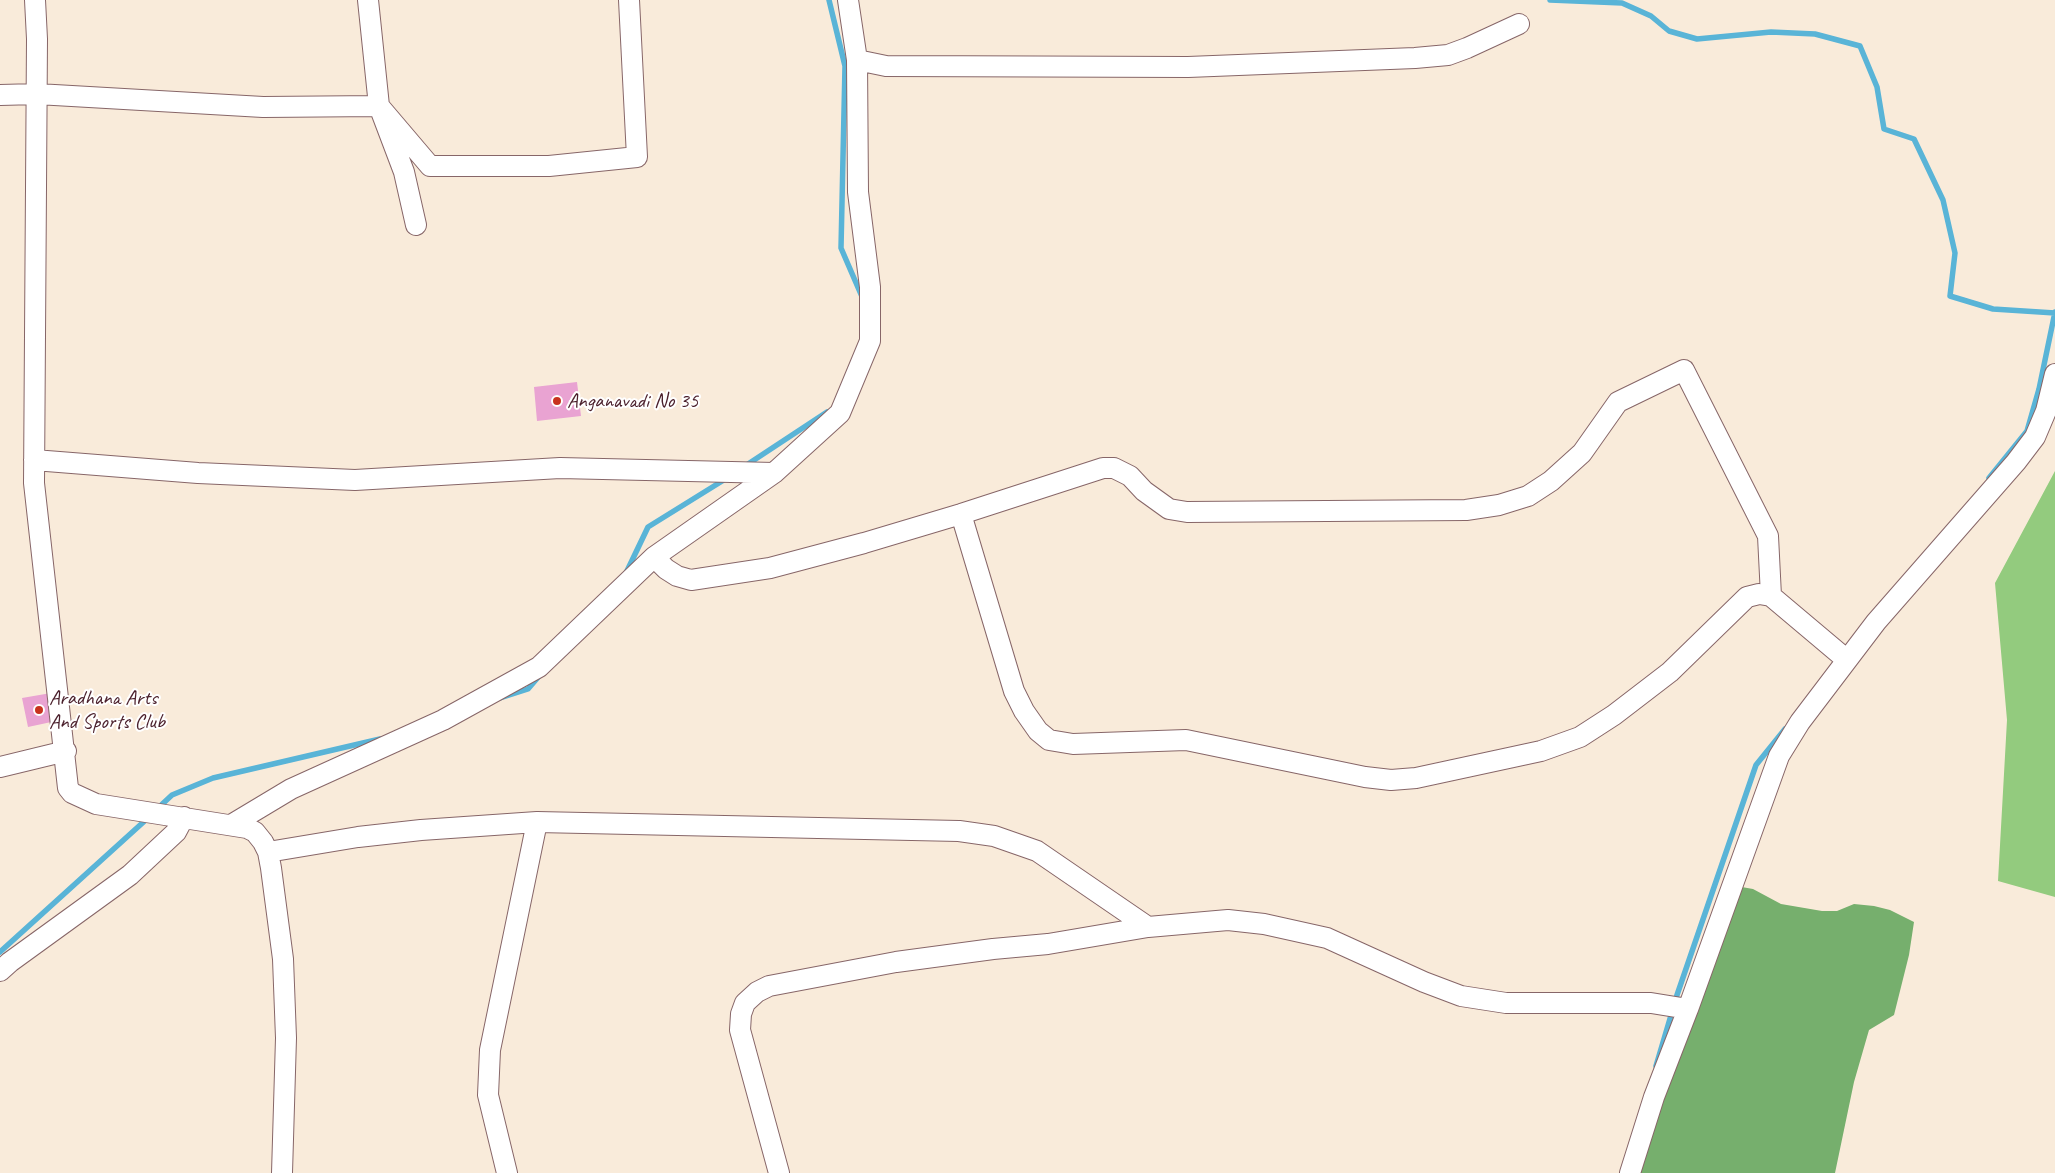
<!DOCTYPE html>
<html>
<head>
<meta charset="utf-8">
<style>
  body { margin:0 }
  canvas { display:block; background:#f9ebda }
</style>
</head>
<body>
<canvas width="2055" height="1173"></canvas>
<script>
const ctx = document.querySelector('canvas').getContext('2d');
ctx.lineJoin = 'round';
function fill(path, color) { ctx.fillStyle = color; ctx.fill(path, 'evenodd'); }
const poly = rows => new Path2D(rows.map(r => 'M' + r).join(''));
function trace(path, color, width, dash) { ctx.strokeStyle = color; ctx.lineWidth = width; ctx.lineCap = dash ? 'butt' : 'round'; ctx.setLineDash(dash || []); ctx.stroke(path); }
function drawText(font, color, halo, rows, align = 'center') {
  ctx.font = font + ' Caveat,sans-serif'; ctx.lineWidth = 4; ctx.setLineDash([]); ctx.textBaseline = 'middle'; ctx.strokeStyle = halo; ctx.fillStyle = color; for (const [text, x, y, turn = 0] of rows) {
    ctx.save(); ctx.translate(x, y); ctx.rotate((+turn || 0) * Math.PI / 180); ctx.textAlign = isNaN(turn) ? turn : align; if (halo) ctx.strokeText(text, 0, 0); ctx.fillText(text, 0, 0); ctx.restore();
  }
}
fill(poly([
  [2055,471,2055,897,1998,881,2007,720,1995,583]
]), '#93cb7e');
fill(poly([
  [1736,886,1753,889,1781,904,1822,911,1837,911,1854,904,1874,906,1890,910,1914,922,1909,955,1894,1015,1869,1030,1854,1082,1835,1173,1637,1173]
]), '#76af6d');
trace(poly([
  [829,0,845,66,841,248,863,299],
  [1550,0,1622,3,1651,16,1669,31,1697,39,1771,32,1815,34,1860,46,1877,87,1884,129,1914,139,1943,200,1955,253,1950,296,1993,309,2055,313],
  [745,466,827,412],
  [1989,478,2027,431,2039,389,2055,312],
  [626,573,648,527,727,478],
  [500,698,528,689,540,675],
  [157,809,172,795,213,778,380,739],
  [0,952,149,817],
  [1656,1066,1677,995,1756,765,1785,729]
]), '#59b4d7', 5.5);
fill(poly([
  [577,382,581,416,537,421,534,387],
  [51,693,56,721,28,727,22,698]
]), '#e9a3d2');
const minor = poly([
  [35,0,37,39,34,483,68,788,72,793,96,804,247,828,255,832,263,842,268,852,271,868,283,959,286,1038,282,1173],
  [368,0,379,106,404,172,416,225],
  [848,0,857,60,886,66,1188,67,1415,58,1448,55,1467,48,1519,24],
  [0,95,37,94,263,107,379,106,430,166,549,166,637,157,629,0],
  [34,460,198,473,355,480,560,468,774,473],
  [961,514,1014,691,1024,711,1038,731,1049,740,1073,744,1186,740,1365,777,1391,780,1416,778,1541,751,1580,737,1614,715,1670,672,1747,597,1759,594,1771,596,1847,660],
  [654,557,666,569,677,576,691,580,770,568,864,543,961,514,1103,468,1114,468,1130,476,1144,491,1169,509,1187,512,1466,510,1499,505,1528,496,1551,481,1582,453,1618,402,1684,370,1768,536,1771,596],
  [0,767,66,751],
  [231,825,291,789,443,720,539,667,654,557,774,473,840,413,870,341,870,287,858,192,857,60],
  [268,852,358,837,421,830,537,822,959,831,994,836,1037,851,1148,927],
  [0,971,10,962,130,875,176,832,184,817],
  [507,1173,488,1095,490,1050,537,822],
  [779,1173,740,1030,741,1014,745,1003,757,992,769,986,896,962,993,949,1048,944,1148,927,1228,920,1264,924,1327,938,1424,982,1461,996,1506,1003,1651,1003,1688,1009],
  [1630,1173,1654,1097,1688,1009,1779,756,1800,722,1876,622,2016,462,2035,437,2046,411,2055,374]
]);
trace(minor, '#876668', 22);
trace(minor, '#fff', 20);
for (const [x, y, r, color] of [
  [557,401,5,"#c8321e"],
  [39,710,5,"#c8321e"]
]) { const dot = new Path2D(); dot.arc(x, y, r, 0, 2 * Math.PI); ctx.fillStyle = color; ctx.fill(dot); trace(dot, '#fff', 2); }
drawText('21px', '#4a1f2b', '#fff', [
  ["Anganavadi No 35",567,401],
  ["Aradhana Arts",49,698],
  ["And Sports Club",49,722]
], 'left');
</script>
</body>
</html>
